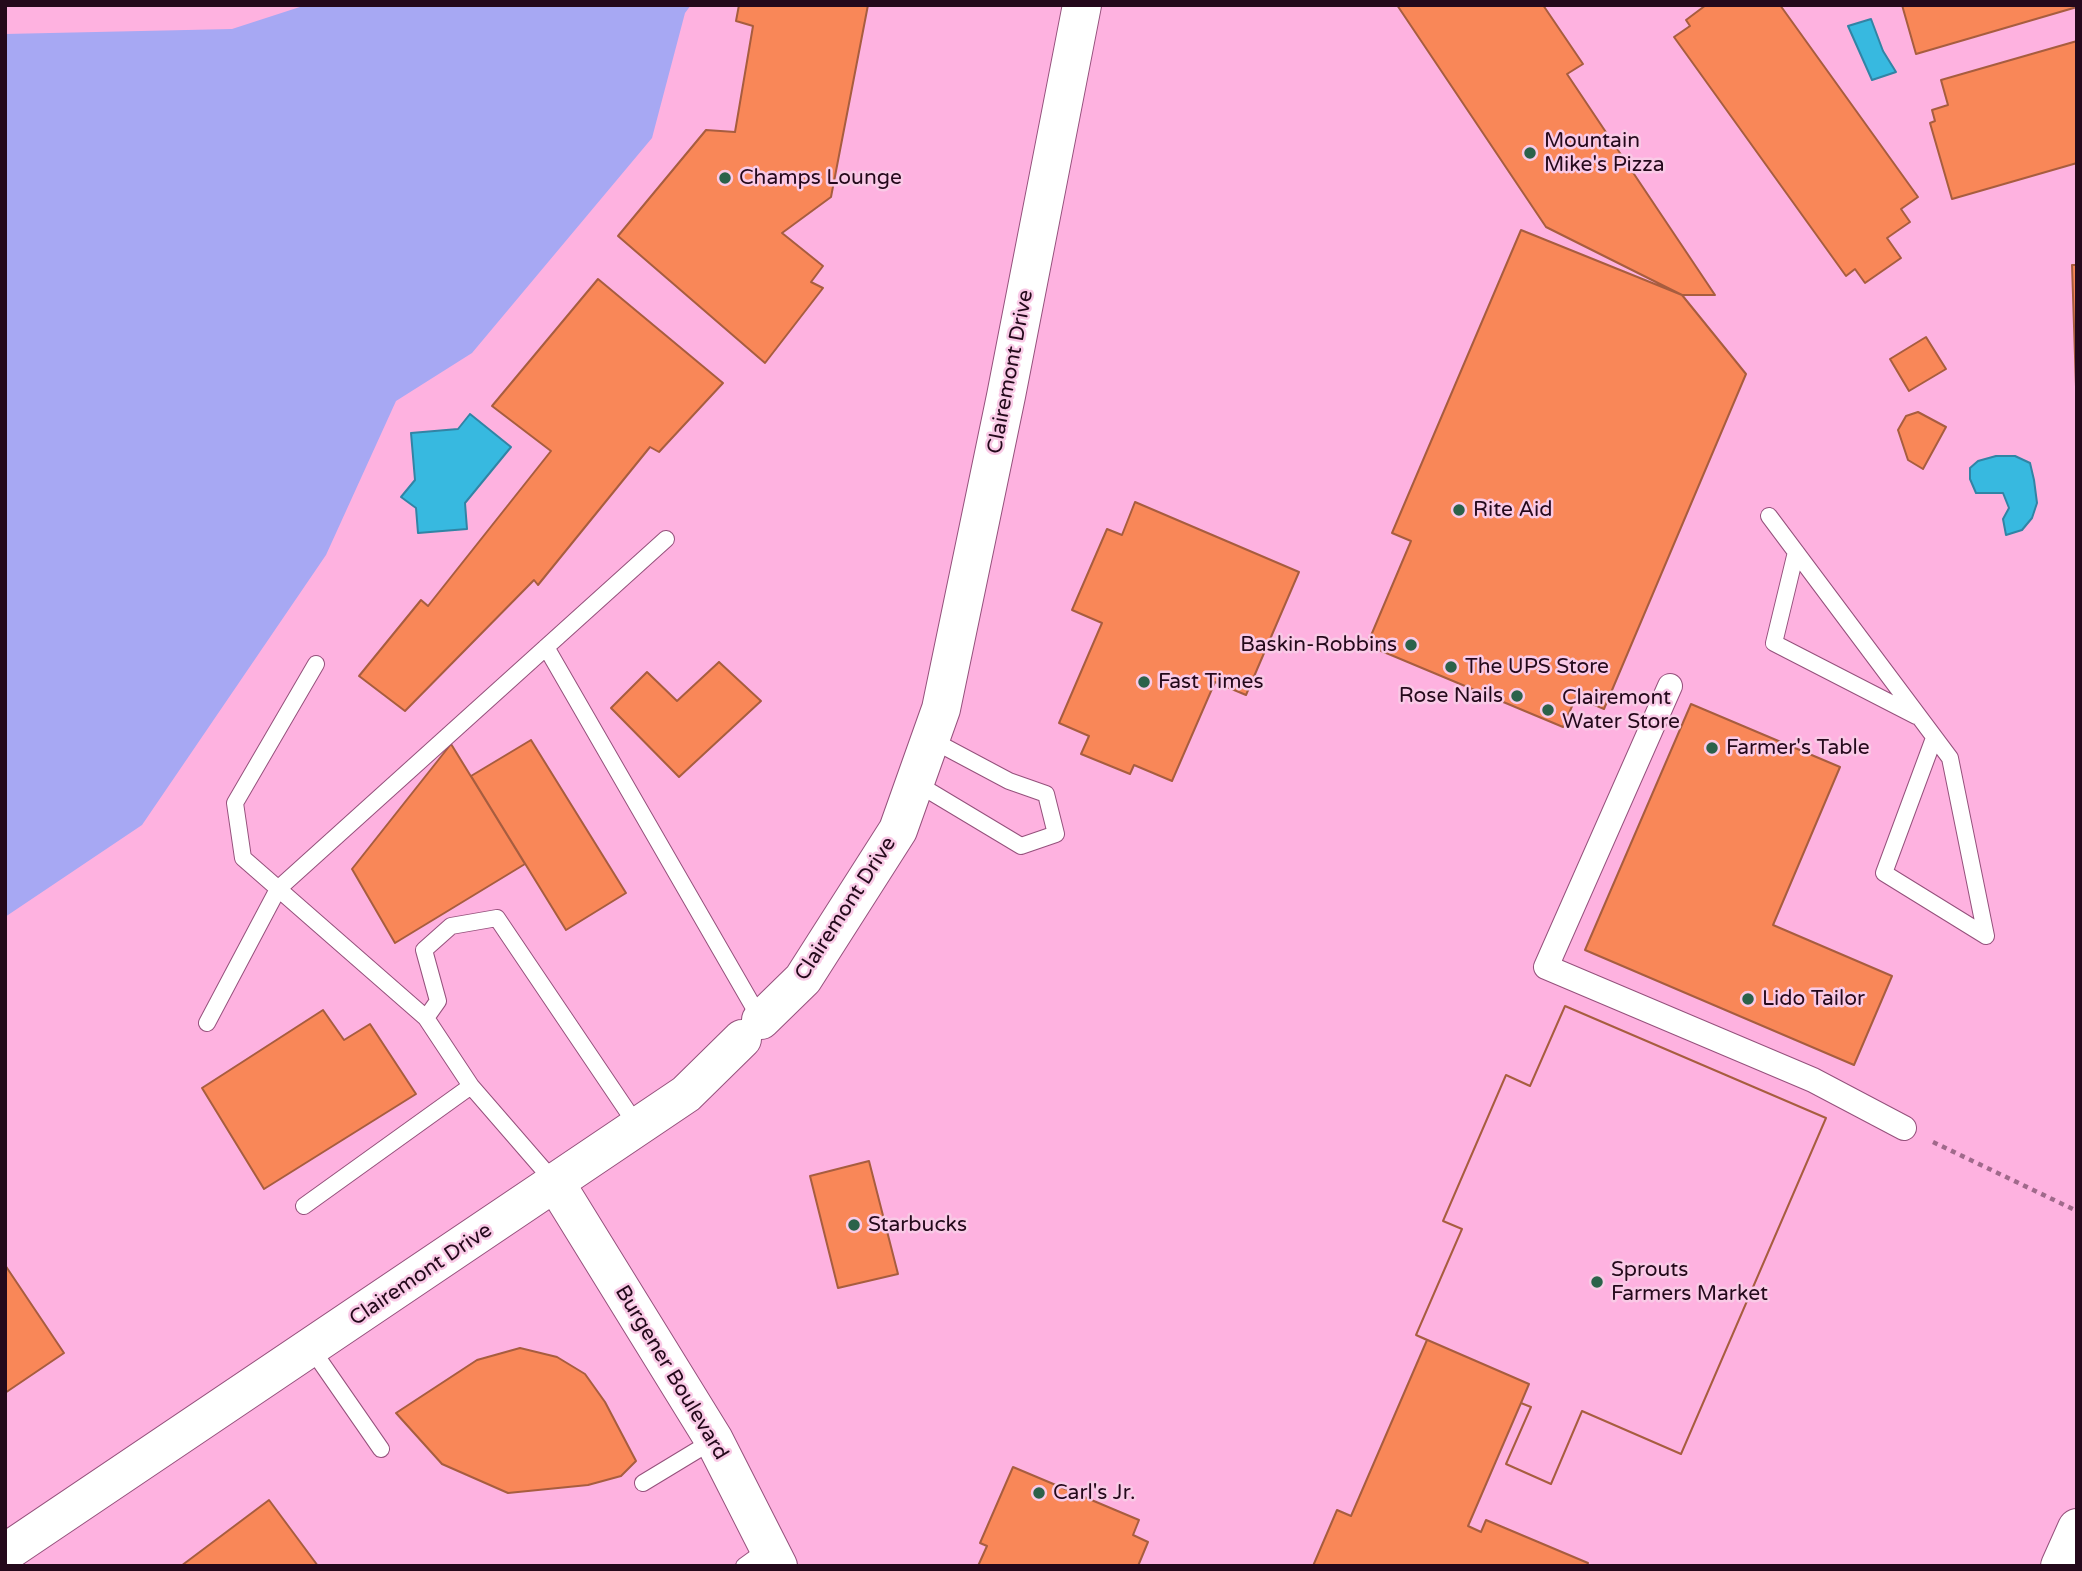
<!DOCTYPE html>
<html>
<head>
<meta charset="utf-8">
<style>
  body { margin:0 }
  #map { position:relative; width:2082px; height:1571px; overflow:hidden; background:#feb2e0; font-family:"Varela Round",sans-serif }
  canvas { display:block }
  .frame { position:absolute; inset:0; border:7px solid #24091b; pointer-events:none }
</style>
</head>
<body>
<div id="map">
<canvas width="2082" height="1571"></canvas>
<div class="frame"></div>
</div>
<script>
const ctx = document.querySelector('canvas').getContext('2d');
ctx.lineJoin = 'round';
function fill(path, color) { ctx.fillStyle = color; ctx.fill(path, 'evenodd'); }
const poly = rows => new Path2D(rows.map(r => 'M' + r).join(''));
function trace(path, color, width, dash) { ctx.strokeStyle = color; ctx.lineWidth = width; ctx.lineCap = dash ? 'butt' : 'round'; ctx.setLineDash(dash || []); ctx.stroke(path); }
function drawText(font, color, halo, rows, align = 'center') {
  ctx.font = font + ' "Varela Round",sans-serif'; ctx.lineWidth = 5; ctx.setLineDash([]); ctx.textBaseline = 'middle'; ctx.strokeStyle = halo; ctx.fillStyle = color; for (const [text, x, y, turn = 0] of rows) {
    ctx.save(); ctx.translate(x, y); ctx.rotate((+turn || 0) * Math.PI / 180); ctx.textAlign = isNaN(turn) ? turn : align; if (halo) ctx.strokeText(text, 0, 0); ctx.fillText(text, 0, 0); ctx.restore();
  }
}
fill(poly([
  [306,5,691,5,685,13,652,138,472,353,396,401,326,555,142,825,5,917,5,34,232,29]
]), '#a7a8f3');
const water = poly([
  [1871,19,1883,51,1896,72,1872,80,1848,26,1871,19],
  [470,414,511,447,465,503,467,529,418,533,416,508,401,497,415,480,411,433,458,429,470,414],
  [1996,456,2015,456,2030,463,2034,480,2037,503,2032,518,2022,530,2006,535,2003,519,2009,508,2003,493,1976,493,1970,479,1970,468,1978,461,1996,456]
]);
fill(water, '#37b9e0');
trace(water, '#3184a5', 2);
const building = poly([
  [739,5,868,5,831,197,782,233,823,266,811,282,823,288,765,363,618,236,706,130,735,132,753,26,736,21,739,5],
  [1397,5,1543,5,1583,64,1567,74,1715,295,1682,295,1546,227,1397,5],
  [1706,5,1780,5,1918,197,1901,209,1910,222,1887,238,1901,258,1865,283,1855,269,1846,276,1674,37,1690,26,1686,20,1706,5],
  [1902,5,2077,5,2077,7,1916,54,1902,5],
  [2077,41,2077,163,1952,199,1930,123,1935,121,1932,110,1948,105,1941,80,2077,41],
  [1521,230,1682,295,1746,374,1604,709,1576,697,1563,727,1367,645,1411,541,1392,533,1521,230],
  [2072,265,2077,265,2077,417,2072,265],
  [598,279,723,383,659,452,650,447,538,585,534,580,405,711,359,676,421,600,428,606,551,451,492,406,598,279],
  [1926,337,1946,369,1909,391,1890,359,1926,337],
  [1918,412,1946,427,1923,469,1908,460,1898,430,1906,416,1918,412],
  [1135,502,1299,572,1246,695,1215,682,1172,781,1134,765,1130,774,1081,754,1089,736,1059,723,1102,623,1072,610,1107,529,1122,535,1135,502],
  [719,662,761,701,679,777,611,708,647,672,677,701,719,662],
  [1691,704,1840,767,1773,925,1892,976,1854,1065,1585,950,1691,704],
  [531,740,626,893,566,930,471,776,531,740],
  [451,744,525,864,395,943,352,869,451,744],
  [1565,1006,1826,1118,1681,1454,1582,1411,1551,1484,1506,1464,1531,1407,1521,1403,1468,1526,1481,1532,1486,1520,1588,1563,1587,1566,1313,1566,1337,1510,1351,1516,1427,1340,1416,1335,1462,1229,1443,1221,1506,1075,1530,1086,1565,1006],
  [1565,1006,1826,1118,1681,1454,1582,1411,1551,1484,1506,1464,1531,1407,1521,1403,1529,1384,1416,1335,1462,1229,1443,1221,1506,1075,1530,1086,1565,1006],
  [323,1010,344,1040,370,1024,416,1094,264,1189,202,1088,323,1010],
  [869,1161,898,1274,838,1288,810,1176,869,1161],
  [5,1265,64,1353,5,1393,5,1265],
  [520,1348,557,1357,585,1374,605,1402,636,1461,621,1476,588,1485,508,1493,442,1464,396,1413,477,1360,520,1348],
  [1013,1467,1139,1520,1133,1535,1148,1542,1138,1566,978,1566,987,1546,980,1543,1013,1467],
  [269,1500,318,1566,181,1566,269,1500]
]);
fill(building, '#f98758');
trace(building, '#a75d3f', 2);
const service = poly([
  [1769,516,1950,758,1986,936],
  [1796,552,1774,643,1916,716],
  [546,647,761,1020],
  [316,664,235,803,243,858,426,1018,438,1001,424,950,451,926,497,918,638,1127],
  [1934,738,1884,873,1986,936],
  [916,783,1021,846,1056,834,1046,794,1009,781,932,740],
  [426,1018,471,1086,556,1184],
  [207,1023,278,889,666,539],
  [304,1206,471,1086],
  [311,1348,381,1449],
  [643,1483,714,1440],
  [744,1566,769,1548]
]);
const pedestrian = poly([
  [1670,686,1546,967,1813,1080,1904,1128]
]);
const tertiary = poly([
  [2060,1566,2077,1528]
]);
const secondary = poly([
  [556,1184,714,1440,778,1566]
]);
const primary = poly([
  [761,1020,803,979,898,830,941,709,1006,396,1082,5],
  [5,1553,686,1094,742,1039]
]);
trace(service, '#95517c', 18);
trace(pedestrian, '#95517c', 26);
trace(tertiary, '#95517c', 40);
trace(secondary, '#95517c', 40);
trace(primary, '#95517c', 40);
trace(poly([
  [1933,1142,2077,1211]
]), '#a0698b', 4.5, [5, 5]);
trace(service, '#fff', 16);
trace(pedestrian, '#fff', 24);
trace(tertiary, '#fff', 38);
trace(secondary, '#fff', 38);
trace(primary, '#fff', 38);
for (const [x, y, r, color] of [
  [1530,153,7,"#2b624a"],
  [725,178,7,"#2b624a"],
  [1459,510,7,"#2b624a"],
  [1411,645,7,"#2b624a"],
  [1451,667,7,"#2b624a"],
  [1144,682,7,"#2b624a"],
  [1517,696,7,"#2b624a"],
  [1548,710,7,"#2b624a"],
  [1712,748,7,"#2b624a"],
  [1748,999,7,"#2b624a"],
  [854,1225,7,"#2b624a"],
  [1597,1282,7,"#2b624a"],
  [1039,1493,7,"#2b624a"]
]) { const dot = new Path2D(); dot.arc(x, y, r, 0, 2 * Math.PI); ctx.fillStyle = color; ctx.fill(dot); trace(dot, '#f9cae6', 2.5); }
drawText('21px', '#24091b', '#f9cae6', [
  ["Mountain",1544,141],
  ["Mike's Pizza",1544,165],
  ["Champs Lounge",739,178],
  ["Rite Aid",1473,510],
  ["Baskin-Robbins",1397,645,"right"],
  ["The UPS Store",1465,667],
  ["Fast Times",1158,682],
  ["Rose Nails",1503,696,"right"],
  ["Clairemont",1562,698],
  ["Water Store",1562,722],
  ["Farmer's Table",1726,748],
  ["Lido Tailor",1762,999],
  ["Starbucks",868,1225],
  ["Sprouts",1611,1270],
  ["Farmers Market",1611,1294],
  ["Carl's Jr.",1053,1493]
], 'left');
drawText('21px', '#24091b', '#f9cae6', [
  ["Clairemont Drive",1011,372,-79],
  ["Clairemont Drive",846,909,-57],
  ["Clairemont Drive",421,1275,-34],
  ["Burgener Boulevard",671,1373,59]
]);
</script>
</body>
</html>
